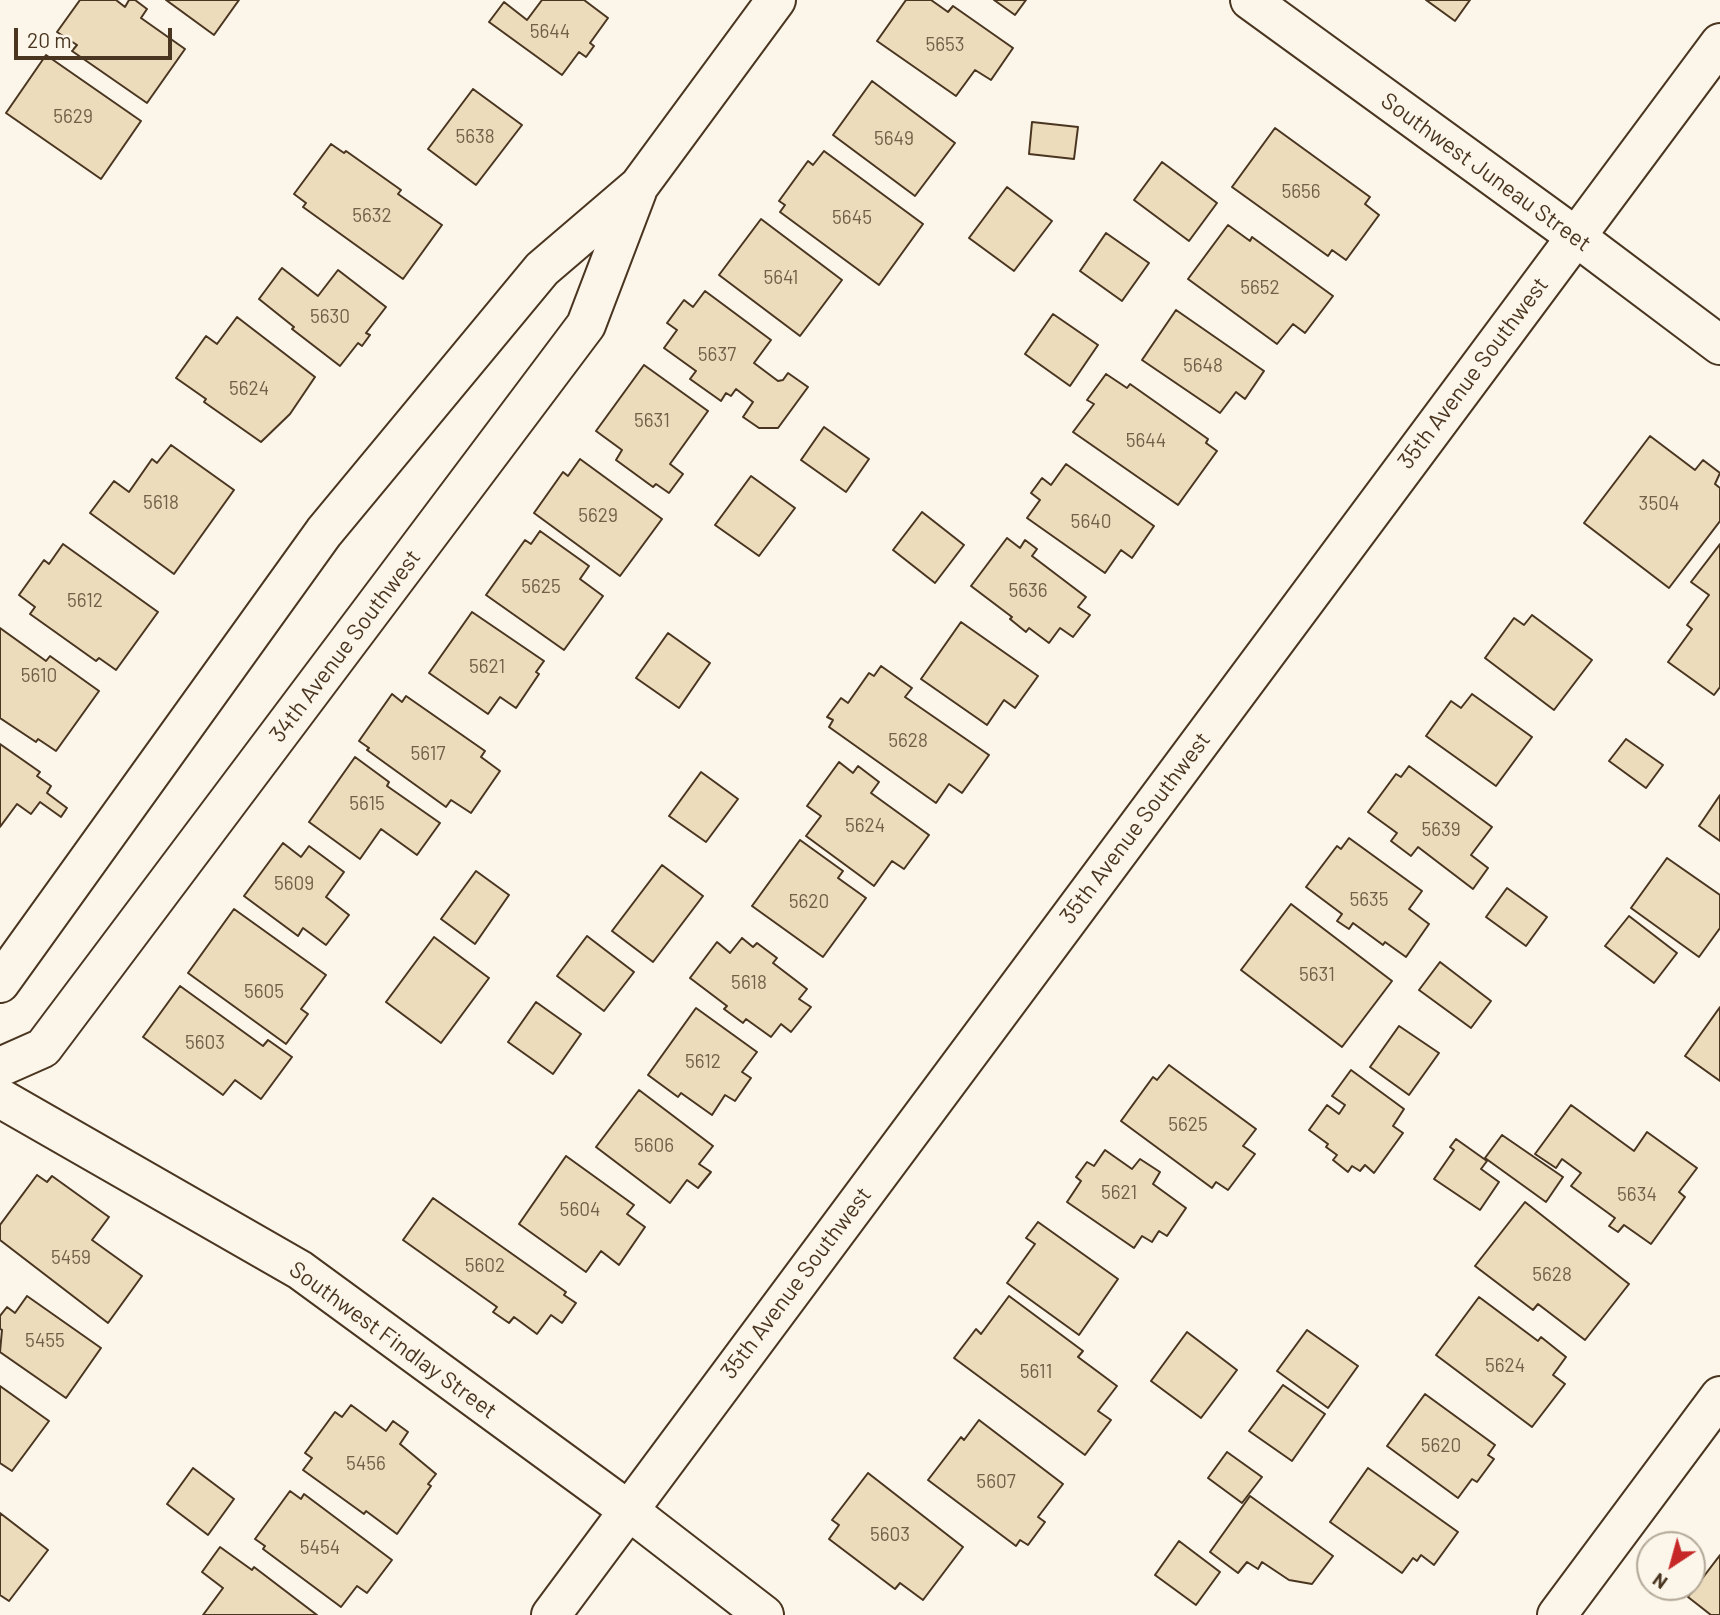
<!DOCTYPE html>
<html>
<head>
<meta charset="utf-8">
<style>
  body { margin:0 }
  #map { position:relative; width:1720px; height:1615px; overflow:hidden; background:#fbf6e9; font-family:Barlow,sans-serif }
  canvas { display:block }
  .north { position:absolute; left:1636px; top:1531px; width:70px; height:70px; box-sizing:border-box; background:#fbf6e9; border:2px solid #b4a999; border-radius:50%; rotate:216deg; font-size:19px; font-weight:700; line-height:28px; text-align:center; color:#4a3520 }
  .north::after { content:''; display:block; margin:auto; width:24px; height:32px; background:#c62828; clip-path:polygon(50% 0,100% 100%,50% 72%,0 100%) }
  .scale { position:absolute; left:14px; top:28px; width:158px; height:32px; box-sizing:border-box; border:4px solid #4a3520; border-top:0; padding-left:9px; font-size:21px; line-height:24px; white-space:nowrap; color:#4a3520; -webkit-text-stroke:5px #fbf6e9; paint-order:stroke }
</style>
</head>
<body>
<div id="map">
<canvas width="1720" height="1615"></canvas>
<div class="north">N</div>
<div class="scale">20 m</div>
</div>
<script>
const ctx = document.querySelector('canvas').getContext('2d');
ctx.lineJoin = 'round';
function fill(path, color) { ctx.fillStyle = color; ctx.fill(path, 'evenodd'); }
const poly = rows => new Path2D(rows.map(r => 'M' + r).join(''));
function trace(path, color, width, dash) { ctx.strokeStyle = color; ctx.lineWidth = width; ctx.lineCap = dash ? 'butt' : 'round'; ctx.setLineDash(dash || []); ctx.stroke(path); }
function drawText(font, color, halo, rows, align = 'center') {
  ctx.font = font + ' Barlow,sans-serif'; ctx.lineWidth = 5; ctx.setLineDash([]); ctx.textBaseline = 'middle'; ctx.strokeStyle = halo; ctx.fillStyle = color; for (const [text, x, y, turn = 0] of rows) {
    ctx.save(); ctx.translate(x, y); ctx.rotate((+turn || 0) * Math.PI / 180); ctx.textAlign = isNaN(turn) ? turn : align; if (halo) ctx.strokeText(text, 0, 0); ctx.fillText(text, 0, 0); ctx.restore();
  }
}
const building = poly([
  [80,0,116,0,125,7,129,0,135,0,147,9,141,18,185,49,147,103,72,51,77,45,57,32,80,0],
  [166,0,239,0,214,35,166,0],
  [542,0,584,0,608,18,590,43,594,46,586,57,579,52,562,75,489,22,504,2,527,20,542,0],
  [906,0,931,0,948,12,953,6,1013,48,991,80,975,70,956,96,877,41,906,0],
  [994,0,1026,0,1015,15,994,0],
  [1426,0,1470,0,1455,21,1426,0],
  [46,55,141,121,101,179,6,113,46,55],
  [872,81,955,143,915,196,833,135,872,81],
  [473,89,522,125,476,185,428,149,473,89],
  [1032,122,1078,127,1074,159,1029,154,1032,122],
  [1275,128,1370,197,1365,204,1379,215,1346,260,1332,250,1328,256,1232,187,1275,128],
  [331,144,344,153,346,151,401,190,398,194,442,225,403,279,303,207,306,203,294,194,331,144],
  [824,151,923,224,879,285,780,212,785,205,779,201,808,161,813,165,824,151],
  [1162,162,1217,203,1189,241,1134,200,1162,162],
  [1007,187,1052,221,1014,271,969,238,1007,187],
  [761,219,842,280,800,336,719,275,761,219],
  [1228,225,1250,241,1252,237,1333,296,1305,333,1293,324,1277,344,1188,279,1228,225],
  [1106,233,1149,263,1122,301,1080,271,1106,233],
  [282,268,318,296,338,270,386,307,366,333,370,335,362,346,358,343,340,366,292,329,294,327,259,299,282,268],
  [705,291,771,340,754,363,778,381,783,380,788,373,808,387,778,428,759,428,743,417,753,402,736,389,731,396,726,393,721,401,690,379,696,371,664,348,677,330,667,323,684,300,693,307,705,291],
  [1176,310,1264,371,1245,399,1236,392,1220,413,1142,360,1176,310],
  [1053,314,1098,345,1070,386,1025,354,1053,314],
  [237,317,315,377,290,414,261,442,204,402,206,399,176,378,206,336,217,344,237,317],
  [644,365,708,411,670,464,683,474,669,493,656,484,653,487,616,460,622,450,596,431,644,365],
  [1106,374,1127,388,1130,384,1208,439,1206,443,1217,451,1178,505,1073,432,1094,404,1087,400,1106,374],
  [824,427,869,459,846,492,801,460,824,427],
  [1650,436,1695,470,1703,460,1720,473,1715,484,1720,488,1720,521,1669,588,1584,523,1650,436],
  [171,445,234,490,174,574,90,513,114,481,129,492,152,459,157,463,171,445],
  [580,459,662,519,620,576,534,513,563,472,568,476,580,459],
  [1066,464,1154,526,1132,558,1121,550,1105,573,1027,518,1040,500,1031,493,1042,478,1051,485,1066,464],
  [751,476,795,508,759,556,715,525,751,476],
  [922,512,964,545,935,583,893,550,922,512],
  [540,531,589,566,580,579,603,596,564,650,486,595,525,540,531,544,540,531],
  [1007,538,1020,548,1025,540,1037,549,1032,556,1086,597,1078,607,1090,615,1073,637,1060,628,1049,643,1029,628,1026,632,1010,619,1012,617,971,586,1007,538],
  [63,544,158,612,116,670,99,658,96,661,30,614,35,607,19,595,44,560,49,564,63,544],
  [1720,544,1720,687,1714,695,1668,662,1692,629,1687,625,1709,595,1691,582,1720,544],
  [472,612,544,661,536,672,539,674,516,708,500,697,488,714,429,673,472,612],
  [1532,615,1592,660,1554,710,1485,658,1514,618,1524,625,1532,615],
  [961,622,1038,676,1015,708,1004,700,987,725,921,679,961,622],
  [0,628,46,661,50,656,99,691,56,751,38,739,36,742,0,718,0,628],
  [668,633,710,663,679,708,636,678,668,633],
  [881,666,912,688,905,697,989,755,962,793,949,784,936,803,829,727,833,720,827,717,841,698,848,703,869,673,874,676,881,666],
  [392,694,402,702,406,696,485,751,481,757,500,771,471,813,451,800,446,807,367,750,369,748,359,741,392,694],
  [1472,694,1532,737,1496,786,1426,736,1451,701,1461,708,1472,694],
  [1626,739,1663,765,1646,788,1609,761,1626,739],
  [0,744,40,772,37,776,51,786,47,793,67,808,61,817,40,802,31,814,17,804,0,827,0,744],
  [355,757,389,782,387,786,440,823,417,855,381,829,360,859,309,822,355,757],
  [839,762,853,773,858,766,879,782,871,793,929,835,904,869,892,861,874,886,806,836,821,816,807,806,839,762],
  [1409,766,1492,827,1471,855,1488,868,1473,889,1418,847,1411,856,1391,841,1397,833,1368,812,1396,774,1401,777,1409,766],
  [701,772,738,799,706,842,669,816,701,772],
  [1720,795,1720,841,1699,826,1720,795],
  [1349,838,1422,891,1409,909,1429,924,1406,957,1385,942,1383,945,1353,923,1349,929,1337,921,1342,914,1306,887,1337,846,1341,849,1349,838],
  [800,840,843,871,838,878,866,898,823,957,752,906,800,840],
  [283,843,301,857,309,846,344,872,326,897,349,915,326,945,303,928,298,936,244,896,283,843],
  [1667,858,1720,895,1720,928,1699,957,1631,908,1667,858],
  [662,865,703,896,653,962,612,931,662,865],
  [476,871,509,895,475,944,441,919,476,871],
  [1507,888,1547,917,1526,946,1486,917,1507,888],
  [1291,904,1392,981,1342,1047,1241,970,1291,904],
  [234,909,326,975,301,1009,308,1014,286,1044,188,973,234,909],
  [1629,916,1677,953,1654,983,1605,946,1629,916],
  [587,936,634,972,604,1011,557,976,587,936],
  [434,937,489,978,441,1043,386,1002,434,937],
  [742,938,753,947,757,943,777,958,773,963,807,989,799,999,811,1007,791,1032,781,1024,771,1037,746,1019,743,1023,724,1009,727,1006,690,978,717,942,730,953,742,938],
  [1440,962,1491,1001,1471,1028,1419,990,1440,962],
  [180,986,263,1046,268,1040,292,1057,261,1099,235,1080,223,1095,143,1037,180,986],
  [536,1002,581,1034,553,1074,508,1042,536,1002],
  [1720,1007,1720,1081,1685,1056,1720,1007],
  [696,1008,757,1052,742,1072,751,1078,735,1101,725,1095,712,1115,681,1093,678,1097,648,1075,696,1008],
  [1399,1026,1439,1053,1409,1095,1370,1067,1399,1026],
  [1169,1065,1256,1129,1243,1146,1255,1154,1228,1190,1216,1182,1212,1188,1121,1121,1153,1077,1157,1080,1169,1065],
  [1351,1070,1404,1109,1393,1126,1403,1133,1374,1173,1365,1165,1360,1171,1352,1166,1348,1172,1333,1160,1337,1155,1326,1147,1328,1144,1309,1130,1327,1105,1339,1114,1345,1105,1332,1096,1351,1070],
  [639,1090,713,1146,699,1164,711,1172,698,1188,687,1180,670,1203,596,1147,639,1090],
  [1571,1105,1634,1151,1647,1132,1697,1168,1679,1192,1685,1197,1651,1244,1624,1225,1618,1232,1609,1226,1615,1218,1571,1186,1581,1173,1562,1159,1556,1168,1535,1154,1571,1105],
  [1502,1135,1563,1177,1546,1202,1485,1158,1502,1135],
  [1456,1139,1487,1161,1481,1169,1499,1182,1480,1210,1434,1179,1454,1150,1450,1147,1456,1139],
  [1105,1150,1132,1169,1140,1159,1160,1172,1153,1184,1186,1208,1167,1236,1159,1231,1152,1242,1142,1236,1134,1248,1067,1202,1081,1181,1076,1177,1087,1162,1094,1166,1105,1150],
  [566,1156,634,1205,627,1214,645,1227,619,1265,601,1251,586,1272,519,1224,566,1156],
  [37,1175,47,1182,52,1176,109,1217,92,1240,142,1276,108,1323,0,1240,0,1225,37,1175],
  [433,1198,566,1292,564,1295,576,1303,562,1323,551,1315,537,1334,514,1317,509,1323,493,1312,497,1307,403,1240,433,1198],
  [1525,1202,1629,1284,1585,1340,1538,1304,1533,1310,1475,1266,1525,1202],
  [1038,1222,1118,1279,1079,1335,1007,1283,1035,1244,1026,1238,1038,1222],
  [27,1296,101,1348,66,1398,0,1352,2,1330,0,1329,0,1316,7,1307,15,1313,27,1296],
  [1009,1296,1083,1351,1078,1357,1117,1386,1098,1411,1111,1420,1085,1455,954,1358,976,1329,981,1334,1009,1296],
  [1479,1297,1538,1341,1541,1337,1566,1357,1553,1375,1565,1384,1532,1427,1436,1355,1479,1297],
  [1307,1330,1358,1366,1328,1408,1277,1371,1307,1330],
  [1187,1332,1237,1370,1201,1418,1151,1381,1187,1332],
  [1283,1385,1325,1414,1292,1461,1249,1431,1283,1385],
  [0,1386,49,1421,12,1471,0,1463,0,1386],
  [1425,1394,1495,1445,1488,1455,1494,1459,1477,1482,1472,1479,1458,1498,1387,1446,1425,1394],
  [351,1405,386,1431,393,1421,408,1432,400,1444,436,1474,428,1484,431,1486,397,1534,366,1511,364,1514,303,1470,312,1458,305,1453,335,1412,342,1417,351,1405],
  [979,1420,1063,1484,1038,1517,1045,1522,1028,1545,1020,1540,1016,1546,928,1480,961,1437,964,1440,979,1420],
  [1227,1452,1262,1477,1242,1503,1208,1478,1227,1452],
  [193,1468,234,1499,208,1535,167,1504,193,1468],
  [1368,1468,1458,1532,1434,1565,1421,1555,1417,1561,1413,1558,1402,1573,1330,1522,1368,1468],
  [868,1473,963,1547,923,1600,900,1583,895,1589,829,1539,839,1525,832,1520,868,1473],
  [290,1491,301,1499,304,1494,392,1560,367,1593,357,1586,341,1607,263,1549,265,1546,255,1539,290,1491],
  [1250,1496,1333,1556,1312,1584,1289,1580,1262,1562,1258,1569,1247,1562,1238,1573,1210,1552,1250,1496],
  [0,1513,48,1550,9,1601,0,1595,0,1513],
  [1179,1541,1220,1572,1196,1605,1155,1575,1179,1541],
  [220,1547,252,1570,254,1567,317,1615,203,1615,223,1588,202,1572,220,1547],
  [1720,1555,1720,1615,1711,1615,1688,1597,1720,1555]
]);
fill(building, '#ecdcbc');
trace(building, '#4a3520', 2);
const street = poly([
  [1250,0,1575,236,1720,345],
  [0,983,324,532,542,269,639,186,776,0],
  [0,1067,43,1048,586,325,637,191],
  [0,1098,300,1270,628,1510,764,1615],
  [1557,1615,1720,1396]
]);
const secondary = poly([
  [551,1615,1720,43]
]);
trace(street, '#4a3520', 42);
trace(secondary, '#4a3520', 42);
trace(street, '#fbf6e9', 38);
trace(secondary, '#fbf6e9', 38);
drawText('19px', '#725f47', null, [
  ["5644",550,32],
  ["5653",945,45],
  ["5629",73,117],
  ["5638",475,137],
  ["5649",894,139],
  ["5656",1301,192],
  ["5632",372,216],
  ["5645",852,218],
  ["5641",781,278],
  ["5652",1260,288],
  ["5630",330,317],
  ["5637",717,355],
  ["5648",1203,366],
  ["5624",249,389],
  ["5631",652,421],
  ["5644",1146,441],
  ["5618",161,503],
  ["3504",1659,504],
  ["5629",598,516],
  ["5640",1091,522],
  ["5625",541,587],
  ["5636",1028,591],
  ["5612",85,601],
  ["5621",487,667],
  ["5610",39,676],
  ["5628",908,741],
  ["5617",428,754],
  ["5615",367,804],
  ["5624",865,826],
  ["5639",1441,830],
  ["5609",294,884],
  ["5635",1369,900],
  ["5620",809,902],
  ["5631",1317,975],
  ["5618",749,983],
  ["5605",264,992],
  ["5603",205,1043],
  ["5612",703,1062],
  ["5625",1188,1125],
  ["5606",654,1146],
  ["5621",1119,1193],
  ["5634",1637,1195],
  ["5604",580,1210],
  ["5459",71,1258],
  ["5602",485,1266],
  ["5628",1552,1275],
  ["5455",45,1341],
  ["5624",1505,1366],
  ["5611",1036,1372],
  ["5620",1441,1446],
  ["5456",366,1464],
  ["5607",996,1482],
  ["5603",890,1535],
  ["5454",320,1548]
]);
drawText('23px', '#4a3520', '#fbf6e9', [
  ["Southwest Juneau Street",1486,172,36],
  ["35th Avenue Southwest",1473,373,-53],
  ["34th Avenue Southwest",345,646,-53],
  ["35th Avenue Southwest",1135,828,-53],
  ["35th Avenue Southwest",796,1283,-53],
  ["Southwest Findlay Street",393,1340,36]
]);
</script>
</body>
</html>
